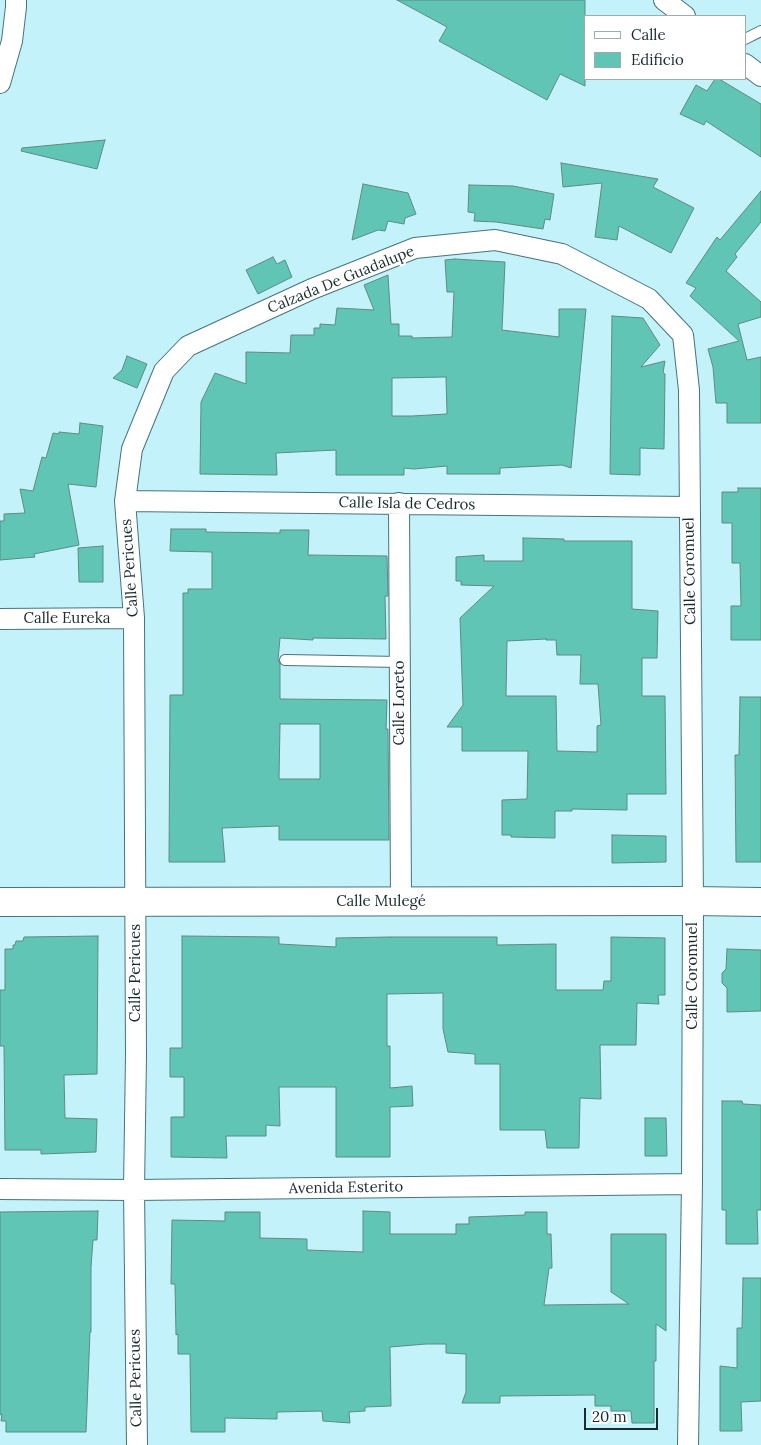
<!DOCTYPE html>
<html>
<head>
<meta charset="utf-8">
<style>
  body { margin:0 }
  #map { position:relative; width:761px; height:1445px; overflow:hidden; background:#c3f2fa; font-family:Lora,serif }
  canvas { display:block }
  .legend { position:absolute; left:584px; top:15px; width:162px; height:65px; box-sizing:border-box; background:#fff; border:1px solid #a3aaab; margin:0; padding:6px 9px; list-style:none; font-size:15px; color:#192b2e }
  .legend li { display:flex; align-items:center; gap:10px; height:25px }
  .legend b { width:25px; border:1px solid #a3aaab }
  .scale { position:absolute; left:584px; top:1408px; width:74px; height:22px; box-sizing:border-box; border:2px solid #192b2e; border-top:0; padding-left:6px; font-size:15px; line-height:18px; white-space:nowrap; color:#192b2e; -webkit-text-stroke:4px #fff; paint-order:stroke }
</style>
</head>
<body>
<div id="map">
<canvas width="761" height="1445"></canvas>
<ul class="legend">
<li><b style="height:6px;background:#fff"></b>Calle</li>
<li><b style="height:14px;background:#61c5b5"></b>Edificio</li>
</ul>
<div class="scale">20 m</div>
</div>
<script>
const ctx = document.querySelector('canvas').getContext('2d');
ctx.lineJoin = 'round';
function fill(path, color) { ctx.fillStyle = color; ctx.fill(path, 'evenodd'); }
const poly = rows => new Path2D(rows.map(r => 'M' + r).join(''));
function trace(path, color, width, dash) { ctx.strokeStyle = color; ctx.lineWidth = width; ctx.lineCap = dash ? 'butt' : 'round'; ctx.setLineDash(dash || []); ctx.stroke(path); }
function drawText(font, color, halo, rows, align = 'center') {
  ctx.font = font + ' Lora,serif'; ctx.lineWidth = 4; ctx.setLineDash([]); ctx.textBaseline = 'middle'; ctx.strokeStyle = halo; ctx.fillStyle = color; for (const [text, x, y, turn = 0] of rows) {
    ctx.save(); ctx.translate(x, y); ctx.rotate((+turn || 0) * Math.PI / 180); ctx.textAlign = isNaN(turn) ? turn : align; if (halo) ctx.strokeText(text, 0, 0); ctx.fillText(text, 0, 0); ctx.restore();
  }
}
const building = poly([
  [397,0,585,0,585,86,560,74,547,100,439,41,447,27,397,0],
  [715,79,719,79,761,104,761,157,706,121,704,125,680,114,696,85,707,91,715,79],
  [105,140,97,169,21,151,22,148,105,140],
  [561,163,658,179,653,187,694,208,671,253,619,226,617,240,595,237,602,183,563,187,561,163],
  [363,184,408,193,416,214,405,218,404,224,388,221,385,231,378,230,352,240,363,184],
  [469,185,513,186,554,194,550,220,545,219,543,229,496,222,474,221,475,213,468,212,469,185],
  [761,191,761,222,735,254,737,257,726,271,761,302,761,317,738,324,747,360,761,357,761,423,727,423,727,403,716,403,713,367,708,349,739,341,690,296,696,288,686,283,717,237,720,240,761,191],
  [273,257,277,264,285,260,292,277,258,294,246,270,273,257],
  [455,259,505,262,502,330,559,337,559,309,586,309,571,468,562,465,500,468,500,474,447,474,447,466,414,469,404,468,404,475,336,475,336,450,276,453,277,475,200,474,201,402,215,373,246,384,246,352,290,353,291,335,314,335,314,328,320,328,320,324,335,325,337,308,374,310,364,285,388,275,391,324,399,324,399,336,412,336,412,338,452,337,454,292,447,292,445,260,455,259],
  [446,377,447,414,412,416,392,416,392,378,446,377],
  [612,316,643,318,660,345,641,367,665,361,663,373,665,374,664,449,640,448,640,475,610,474,612,316],
  [127,356,147,364,137,388,113,378,122,370,127,356],
  [80,423,103,426,96,487,68,484,79,545,34,554,35,557,0,560,0,521,4,521,4,514,25,513,20,489,33,491,42,457,46,458,53,433,59,434,59,432,79,434,80,423],
  [738,488,761,488,761,640,731,640,731,606,741,606,740,563,732,563,732,523,722,523,722,492,738,492,738,488],
  [171,529,206,529,206,532,280,533,280,530,309,530,308,555,387,556,388,596,385,596,386,639,313,638,313,640,280,638,278,660,280,664,280,699,387,700,386,729,388,729,389,840,279,840,279,826,222,828,225,862,169,862,170,695,183,695,183,593,188,593,188,589,212,589,212,552,170,551,171,529],
  [280,724,320,724,320,779,279,779,280,724],
  [523,538,564,539,564,541,632,541,632,609,658,611,657,658,642,658,642,696,665,696,666,794,627,794,627,810,572,809,572,811,555,811,555,838,511,837,511,835,502,835,502,800,527,799,528,751,462,751,462,727,447,727,463,705,460,618,494,586,461,585,461,581,456,581,456,557,484,555,484,561,523,561,523,538],
  [546,639,546,640,556,640,557,655,581,655,580,684,598,684,601,725,597,726,597,752,557,751,556,696,506,696,507,641,546,639],
  [103,546,103,582,79,582,78,548,103,546],
  [740,697,761,697,761,862,736,862,735,755,739,755,740,697],
  [612,835,666,836,666,862,612,863,612,835],
  [98,936,97,1074,64,1075,65,1118,97,1119,96,1152,41,1154,41,1150,5,1150,4,1046,0,1046,0,990,5,990,5,949,13,949,13,945,15,945,16,941,23,941,24,937,98,936],
  [182,936,279,937,279,944,336,947,336,938,389,937,497,937,497,945,556,944,556,990,603,990,604,981,611,981,611,937,665,938,665,995,658,995,659,1004,637,1003,636,1045,600,1045,601,1099,580,1098,579,1148,547,1148,545,1130,500,1130,500,1064,475,1064,475,1054,448,1052,443,1029,443,993,387,994,387,1046,390,1046,390,1088,412,1086,413,1106,390,1107,390,1157,336,1157,336,1087,279,1087,280,1126,266,1125,266,1136,226,1136,227,1158,171,1157,171,1117,184,1117,184,1077,170,1077,170,1048,182,1048,182,936],
  [727,949,761,950,761,1011,727,1012,727,988,722,983,722,973,726,969,727,949],
  [722,1101,742,1101,743,1104,761,1105,761,1210,757,1210,758,1244,726,1244,726,1210,722,1210,722,1101],
  [645,1118,666,1118,667,1156,645,1156,645,1118],
  [98,1211,97,1240,93,1240,91,1267,91,1332,90,1332,86,1432,6,1432,6,1421,1,1421,2,1414,0,1415,0,1212,98,1211],
  [363,1211,390,1212,390,1234,456,1234,456,1224,469,1224,469,1217,525,1215,525,1212,547,1212,547,1234,551,1234,552,1268,549,1268,544,1305,629,1304,611,1292,611,1234,666,1234,666,1331,656,1324,656,1361,654,1361,654,1423,632,1423,631,1411,611,1411,611,1406,595,1406,595,1395,500,1396,500,1403,462,1403,466,1392,466,1354,446,1353,446,1344,426,1344,390,1347,391,1406,365,1407,365,1411,349,1412,350,1423,323,1421,322,1411,277,1412,277,1419,225,1418,225,1432,191,1432,190,1354,178,1354,178,1334,176,1335,175,1284,171,1284,172,1220,225,1221,225,1212,260,1212,260,1238,307,1239,307,1250,363,1252,363,1211],
  [743,1278,761,1278,761,1401,741,1402,742,1431,720,1431,720,1366,737,1368,737,1328,742,1328,743,1278]
]);
fill(building, '#61c5b5');
trace(building, '#5f8a82', 1);
const lane = poly([
  [745,39,761,31],
  [285,660,400,662]
]);
const street = poly([
  [664,0,685,16],
  [745,64,761,76],
  [0,83,12,41,16,7,16,0],
  [125,501,689,507],
  [399,503,401,902],
  [0,619,134,618],
  [0,1189,134,1190,692,1184],
  [137,1445,134,1190,136,1055,134,618,125,501,132,449,164,371,188,346,312,289,415,248,495,240,562,254,649,299,683,335,689,390,693,901,692,1184,688,1445]
]);
const secondary = poly([
  [0,902,693,901,761,902]
]);
trace(lane, '#48737b', 12);
trace(street, '#48737b', 22);
trace(secondary, '#48737b', 30);
trace(lane, '#fff', 10);
trace(street, '#fff', 20);
trace(secondary, '#fff', 28);
drawText('15px', '#192b2e', '#fff', [
  ["Calzada De Guadalupe",341,280,-22],
  ["Calle Isla de Cedros",407,504,1],
  ["Calle Pericues",130,568,-94],
  ["Calle Coromuel",690,571,-91],
  ["Calle Eureka",67,619],
  ["Calle Loreto",400,703,-90],
  ["Calle Mulegé",381,902],
  ["Calle Pericues",136,973,-90],
  ["Calle Coromuel",693,976,-90],
  ["Avenida Esterito",346,1188,-1],
  ["Calle Pericues",136,1378,-91]
]);
</script>
</body>
</html>
